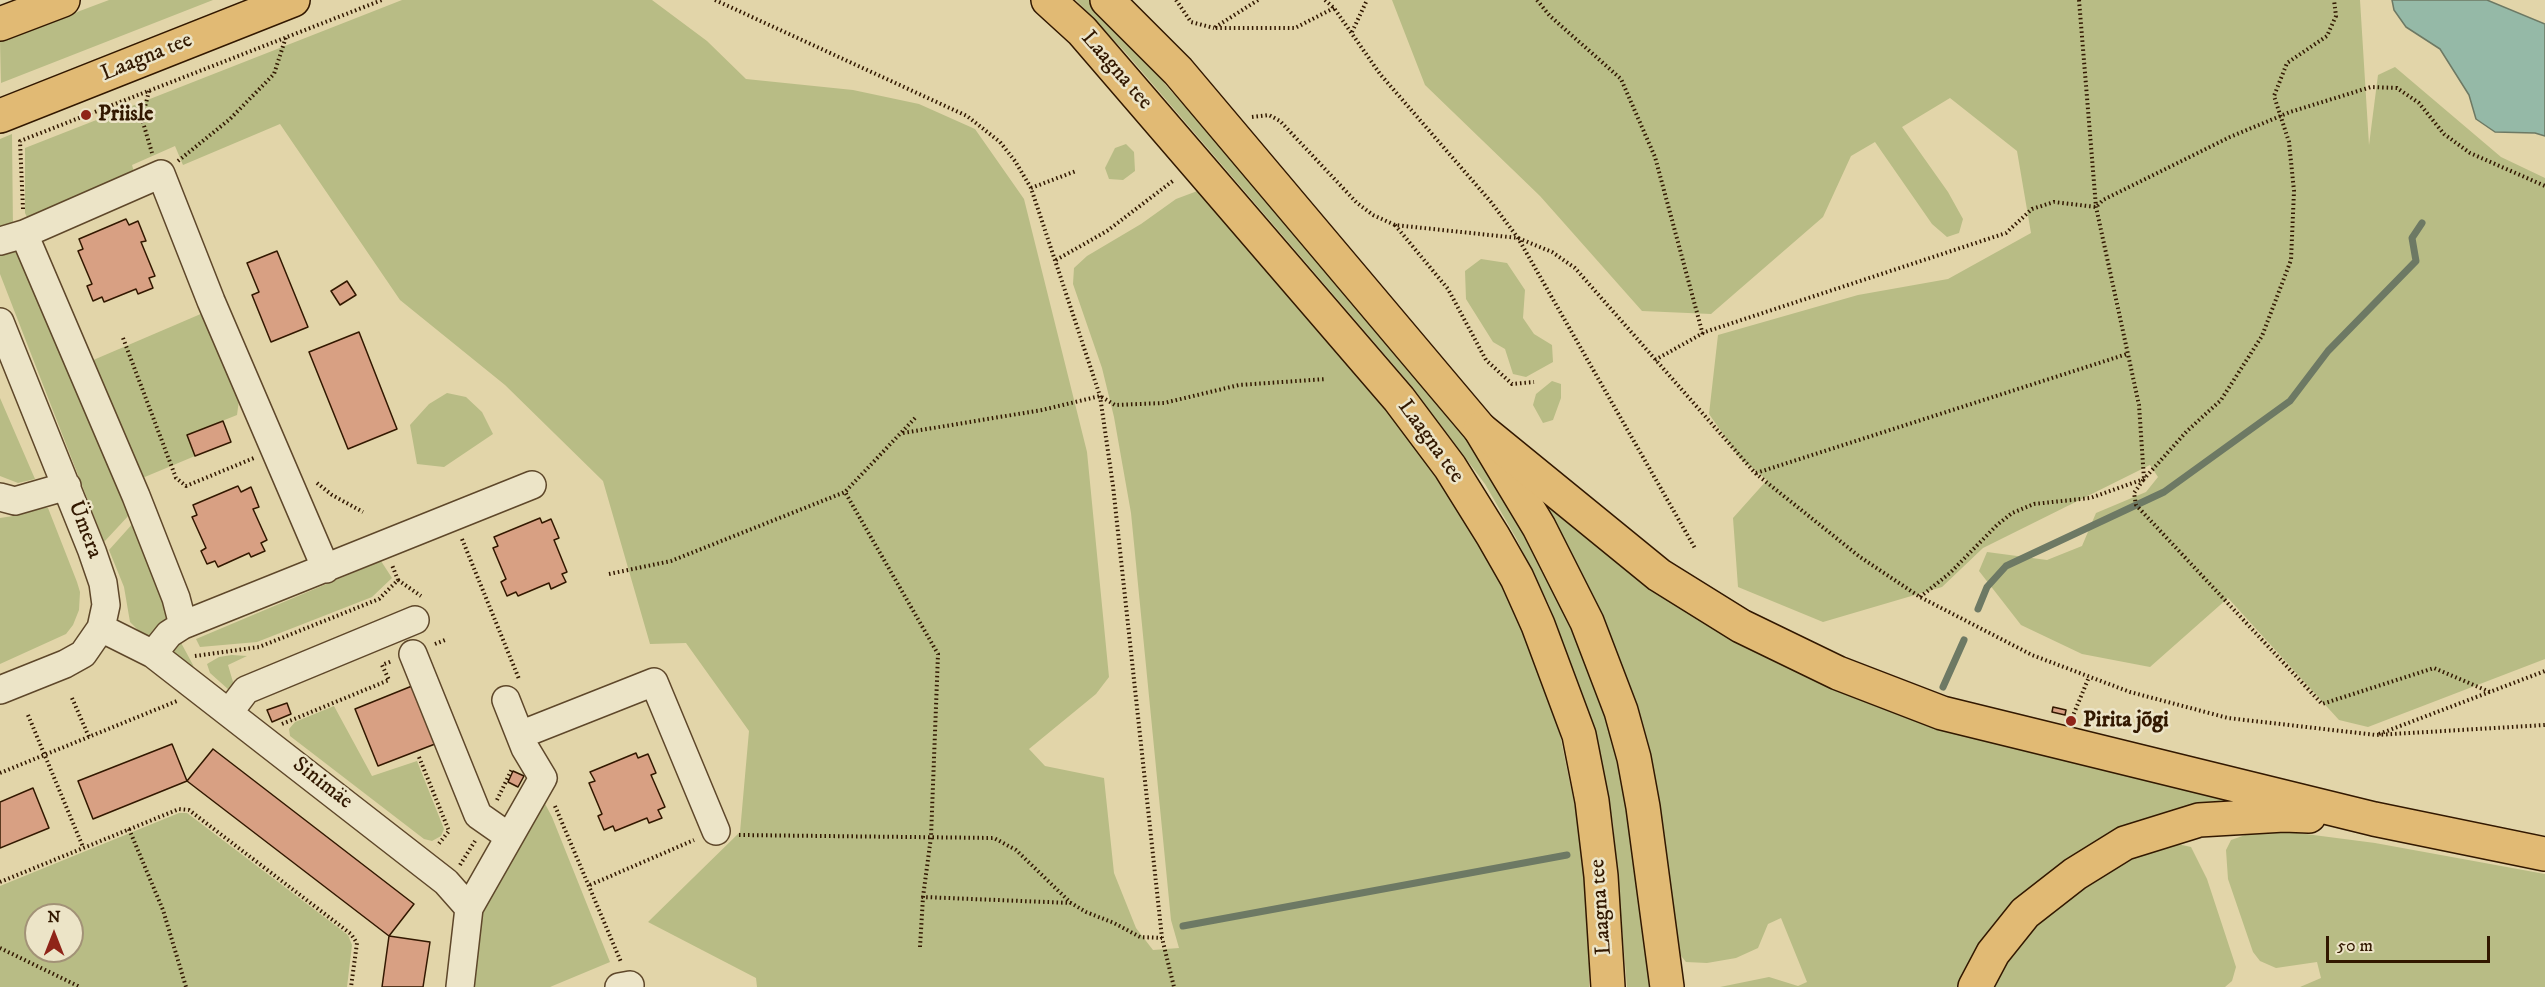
<!DOCTYPE html>
<html>
<head>
<meta charset="utf-8">
<style>
  body { margin:0 }
  #map { position:relative; width:2545px; height:987px; overflow:hidden; background:#e2d5a9; font-family:"IM FELL DW Pica",serif }
  canvas { display:block }
  .north { position:absolute; left:24px; top:903px; width:60px; height:60px; box-sizing:border-box; background:#ece4c7; border:2px solid #a29277; border-radius:50%; rotate:0deg; font-size:16px; font-weight:700; line-height:24px; text-align:center; color:#321800 }
  .north::after { content:''; display:block; margin:auto; width:21px; height:27px; background:#8f2418; clip-path:polygon(50% 0,100% 100%,50% 72%,0 100%) }
  .scale { position:absolute; left:2326px; top:936px; width:164px; height:27px; box-sizing:border-box; border:3px solid #321800; border-top:0; padding-left:8px; font-size:18px; line-height:21px; white-space:nowrap; color:#321800; -webkit-text-stroke:4px #ece4c7; paint-order:stroke }
</style>
</head>
<body>
<div id="map">
<canvas width="2545" height="987"></canvas>
<div class="north">N</div>
<div class="scale">50 m</div>
</div>
<script>
const ctx = document.querySelector('canvas').getContext('2d');
ctx.lineJoin = 'round';
function fill(path, color) { ctx.fillStyle = color; ctx.fill(path, 'evenodd'); }
const poly = rows => new Path2D(rows.map(r => 'M' + r).join(''));
function trace(path, color, width, dash) { ctx.strokeStyle = color; ctx.lineWidth = width; ctx.lineCap = dash ? 'butt' : 'round'; ctx.setLineDash(dash || []); ctx.stroke(path); }
function drawText(font, color, halo, rows, align = 'center') {
  ctx.font = font + ' "IM FELL DW Pica",serif'; ctx.lineWidth = 5; ctx.setLineDash([]); ctx.textBaseline = 'middle'; ctx.strokeStyle = halo; ctx.fillStyle = color; for (const [text, x, y, turn = 0] of rows) {
    ctx.save(); ctx.translate(x, y); ctx.rotate((+turn || 0) * Math.PI / 180); ctx.textAlign = isNaN(turn) ? turn : align; if (halo) ctx.strokeText(text, 0, 0); ctx.fillText(text, 0, 0); ctx.restore();
  }
}
fill(poly([
  [109,0,213,0,1,83,0,41],
  [402,0,652,0,707,41,746,79,853,90,919,104,975,129,1024,199,1087,452,1109,677,1096,694,1029,749,1045,766,1104,778,1114,873,1136,928,1153,950,1179,948,1171,920,1131,513,1114,417,1102,368,1073,284,1074,268,1087,256,1141,224,1176,199,1200,190,1364,378,1457,502,1500,576,1533,653,1560,735,1582,841,1589,936,1589,987,757,987,756,978,648,922,740,832,749,731,686,643,650,644,603,481,505,385,400,300,280,124,183,165,175,146,132,165,135,175,28,219,25,213,25,148],
  [1076,0,1090,0,1125,33,1169,89,1247,175,1446,411,1492,470,1563,594,1625,758,1655,987,1627,987,1613,823,1597,748,1578,683,1549,605,1516,538,1485,484,1410,384,1125,52],
  [1392,0,2360,0,2369,145,2378,75,2395,67,2501,157,2545,178,2545,659,2368,727,2339,720,2228,598,2150,667,2082,654,2021,625,1979,571,1987,552,2047,560,2082,546,2096,513,2146,492,2158,477,2150,465,1983,548,1942,587,1823,622,1738,587,1733,518,1767,480,1740,458,1709,414,1718,335,1858,295,1948,279,2031,233,2017,151,1950,98,1902,127,1948,192,1963,219,1959,233,1947,237,1932,224,1875,142,1851,156,1823,217,1711,314,1642,311,1540,196,1425,85],
  [12,134,13,230,0,234,0,139],
  [1126,144,1134,152,1135,171,1123,180,1109,179,1105,168,1115,148],
  [0,246,22,252,131,513,104,542,0,274],
  [1481,259,1507,263,1525,290,1523,318,1534,334,1552,345,1553,362,1526,377,1513,374,1505,349,1493,342,1466,299,1465,271],
  [203,313,239,400,237,415,187,435,195,456,140,479,91,361],
  [1552,381,1561,384,1561,398,1553,420,1543,423,1533,405,1536,394],
  [447,393,466,397,482,412,493,434,444,467,417,464,410,425,429,404],
  [0,398,35,479,18,483,0,476],
  [1532,489,1722,630,2255,801,2166,814,1960,987,1720,987,1769,977,1798,986,1807,982,1781,918,1768,924,1758,948,1736,958,1707,963,1686,962,1677,951,1658,813],
  [33,506,48,508,77,582,80,592,79,610,73,625,66,634,0,664,0,518,13,516],
  [135,521,174,619,154,634,148,636,142,634,130,622,124,587,109,550],
  [381,561,392,578,372,597,257,642,200,647,196,639],
  [179,639,193,665,194,670,172,654,172,648],
  [232,655,247,656,228,665,233,682,233,687,229,690,210,673,207,664,219,657],
  [334,706,372,776,417,761,444,829,441,836,432,841,424,839,290,736,289,729,295,722],
  [542,798,552,817,610,962,550,987,470,987,475,937,484,905],
  [179,813,187,813,348,935,352,945,347,987,0,987,0,886],
  [36,915,72,915,72,951,36,951],
  [2251,833,2298,833,2375,843,2545,874,2545,987,2300,987,2321,978,2317,962,2276,968,2260,961,2253,952,2228,879,2226,850,2231,840],
  [2173,843,2191,847,2207,879,2236,967,2232,981,2225,987,1991,987,2024,939,2061,902,2107,870,2142,852]
]), '#b8bc85');
const water = poly([
  [2392,0,2487,0,2545,24,2545,136,2535,133,2495,132,2476,119,2469,95,2440,49,2406,27,2394,10,2392,0]
]);
fill(water, '#95b9a7');
trace(water, '#6d7964', 1.5);
trace(poly([
  [1978,609,1987,587,2006,566,2164,492,2290,401,2328,351,2416,261,2412,238,2422,223],
  [1943,687,1964,640],
  [1183,926,1567,855]
]), '#6d7964', 7);
const building = poly([
  [126,219,129,225,138,221,146,241,141,242,155,276,149,278,153,288,138,294,136,289,104,302,102,297,93,301,87,286,92,284,78,251,83,249,79,239,126,219],
  [277,251,308,327,271,342,252,295,259,292,247,263,277,251],
  [347,281,356,295,340,305,331,291,347,281],
  [359,332,397,429,348,449,309,352,359,332],
  [223,421,231,442,195,456,187,435,223,421],
  [238,486,241,492,251,487,259,507,253,509,267,540,261,543,265,551,251,557,249,553,218,567,215,561,207,564,201,551,206,548,192,517,197,515,193,505,238,486],
  [540,518,542,523,551,519,559,538,554,540,567,572,562,574,566,582,551,589,549,583,518,596,516,592,507,596,501,582,506,579,493,548,498,546,494,537,540,518],
  [412,686,435,744,378,766,355,709,412,686],
  [287,703,291,714,272,722,267,710,287,703],
  [2053,707,2066,710,2065,715,2052,712,2053,707],
  [172,744,187,781,93,819,78,781,172,744],
  [213,749,414,904,389,936,187,781,213,749],
  [636,753,638,758,648,754,656,773,651,775,665,807,658,810,662,818,649,823,647,818,615,831,613,826,604,830,598,816,602,814,589,783,595,781,590,772,636,753],
  [513,771,524,776,518,787,508,782,513,771],
  [33,788,49,828,0,848,0,802,33,788],
  [389,936,430,942,423,987,382,987,389,936]
]);
fill(building, '#d8a083');
trace(building, '#321800', 1.5);
const minor = poly([
  [24,234,161,174,211,301,326,569],
  [0,241,24,234,136,496,176,598,183,625],
  [0,322,92,551,103,583,106,605,101,628,83,654,65,664,0,690],
  [0,497,15,501,67,486],
  [101,628,153,654,446,882,469,908,460,987],
  [153,654,169,634,183,625,532,485],
  [413,654,478,815,508,836],
  [230,711,246,690,415,620],
  [520,735,654,682,716,831],
  [469,908,543,778,525,748,506,700],
  [619,987,630,985]
]);
const major = poly([
  [1048,0,1082,31,1399,399,1450,467,1493,536,1517,578,1538,625,1579,735,1592,801,1601,876,1608,987],
  [1107,0,1178,71,1480,429,1539,527,1587,622,1621,711,1634,758,1643,807,1667,987],
  [0,24,63,0],
  [0,116,293,0]
]);
const highway = poly([
  [1480,429,1659,575,1741,626,1838,673,1942,713,2374,819,2545,854],
  [1975,987,1993,953,2025,913,2075,874,2125,843,2199,820,2284,815,2309,816]
]);
trace(minor, '#5e472a', 30);
trace(major, '#321800', 36);
trace(highway, '#321800', 36);
trace(poly([
  [715,0,967,116,1000,142,1015,161,1031,188,1100,396,1113,486,1162,938,1174,987],
  [1176,0,1191,22,1214,28],
  [1258,0,1214,28,1295,28,1334,8],
  [1325,0,1334,8,1380,74,1491,202,1518,238,1696,550],
  [1537,0,1550,16,1621,79,1655,157,1703,335],
  [2079,0,2096,207,2139,405,2144,479,2134,493,2136,505,2322,704,2434,668,2490,692],
  [1352,32,1367,0],
  [149,91,142,119,152,153],
  [1252,117,1269,115,1280,121,1357,203,1373,215,1395,225,1518,238,1552,252,1575,268,1755,473,1860,557,1920,597,2032,655,2130,692,2228,718,2376,735,2545,725],
  [178,161,230,119,274,74,286,37],
  [1031,188,1076,171],
  [23,209,20,141,382,0],
  [1395,225,1448,289,1486,360,1512,384,1534,382],
  [1056,260,1107,231,1174,180],
  [123,338,176,478,186,486,254,458],
  [1655,360,1705,332,2006,233,2032,209,2054,202,2096,207,2103,200,2230,137,2290,112,2371,87,2397,88,2419,103,2444,134,2470,153,2545,186],
  [915,418,845,492,938,654,931,837,923,897,1071,903],
  [903,433,1042,410,1100,396,1115,405,1164,403,1239,385,1326,379],
  [1756,473,2127,354],
  [317,483,332,495,363,512],
  [462,539,519,679],
  [609,574,671,561,845,492],
  [398,580,421,596],
  [1920,597,1950,573,1997,525,2012,513,2034,504,2090,498,2144,479,2187,431,2221,400,2262,336,2291,260,2294,191,2289,142,2274,96,2287,63,2327,36,2336,16,2334,0],
  [435,644,445,640],
  [195,656,259,647,379,599,398,580,392,565],
  [72,698,89,737],
  [28,715,83,847],
  [2072,718,2089,677],
  [282,724,389,680,382,665,392,661],
  [2379,734,2545,671],
  [419,757,449,831,437,846],
  [0,773,177,701],
  [497,800,512,769],
  [555,806,621,962],
  [129,829,163,910,186,987],
  [739,835,994,838,1016,850,1071,903,1086,912,1114,923,1140,937,1162,938],
  [460,865,475,841],
  [0,882,179,809,189,810,351,934,357,943,351,987],
  [590,885,694,840],
  [920,947,923,897],
  [0,948,80,987]
]), '#321800', 4, [1.5, 3]);
trace(minor, '#ece4c7', 27);
trace(major, '#e1ba74', 33);
trace(highway, '#e1ba74', 33);
for (const [x, y, r, color] of [
  [86,115,6,"#8f2418"],
  [2071,721,6,"#8f2418"]
]) { const dot = new Path2D(); dot.arc(x, y, r, 0, 2 * Math.PI); ctx.fillStyle = color; ctx.fill(dot); trace(dot, '#ece4c7', 2); }
drawText('22px', '#321800', '#ece4c7', [
  ["Laagna tee",147,58,-22],
  ["Laagna tee",1116,71,49],
  ["Laagna tee",1430,442,54],
  ["Ümera",84,530,69],
  ["Sinimäe",322,784,38],
  ["Laagna tee",1602,907,-94]
]);
drawText('bold 22px', '#321800', '#ece4c7', [
  ["Priisle",98,115],
  ["Pirita jõgi",2083,721]
], 'left');
</script>
</body>
</html>
